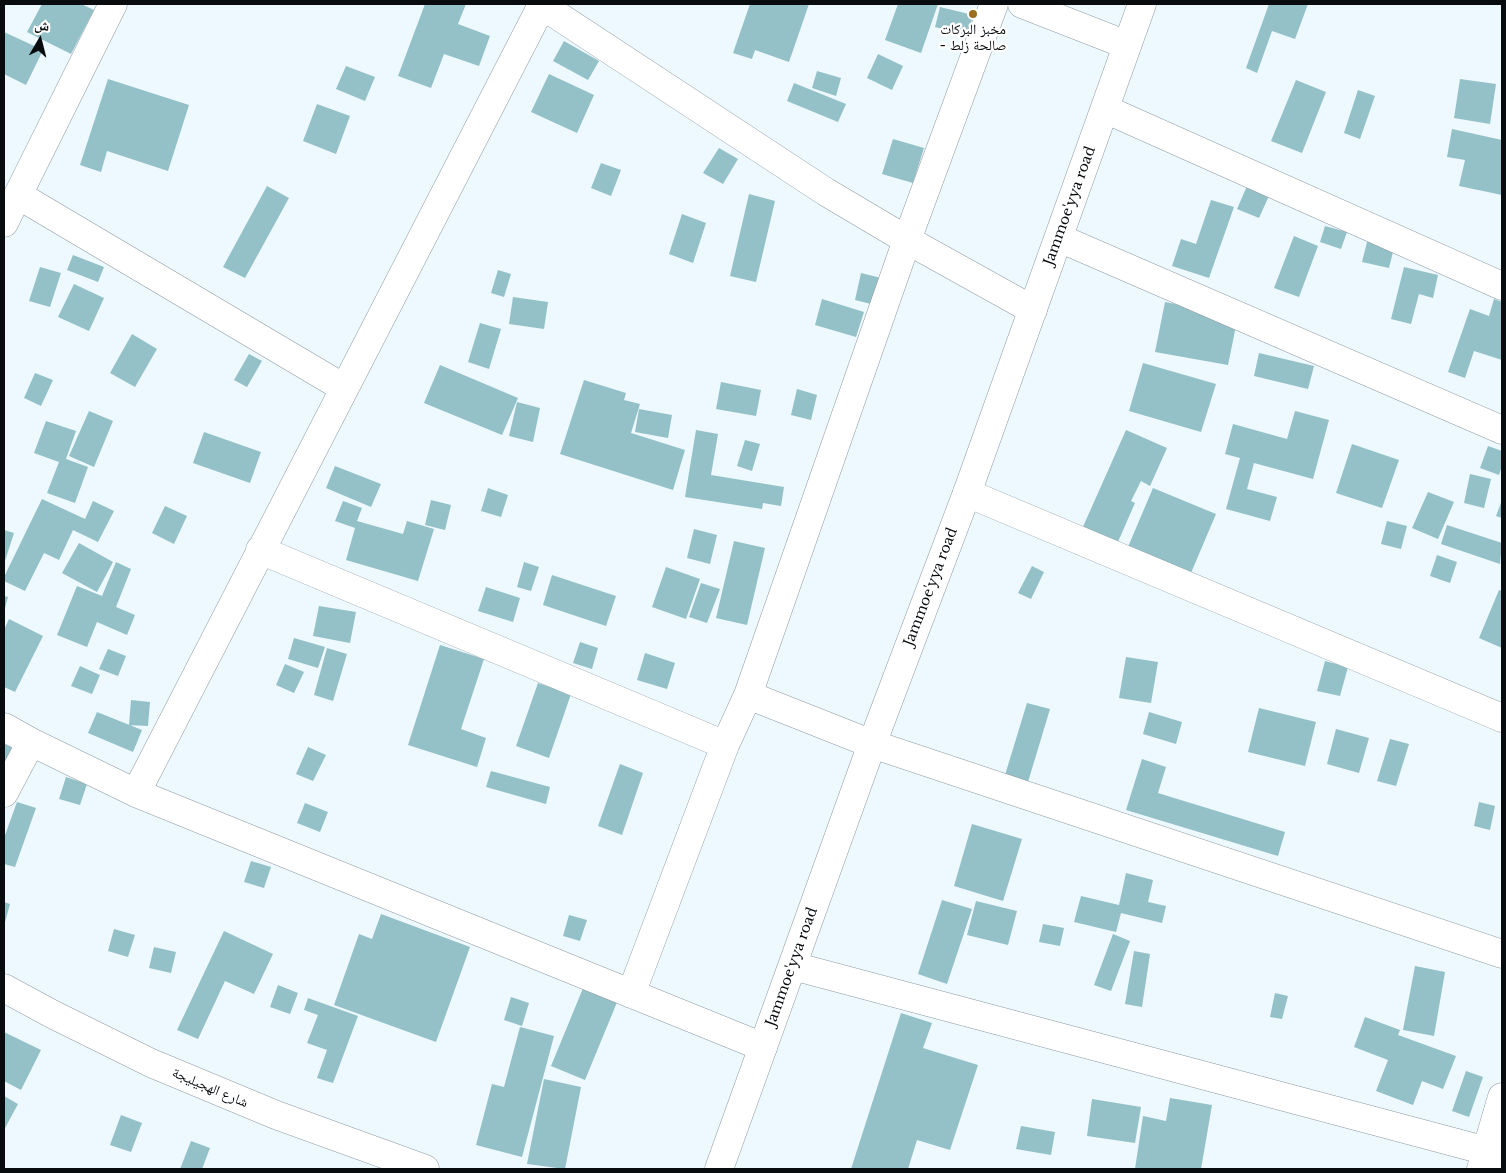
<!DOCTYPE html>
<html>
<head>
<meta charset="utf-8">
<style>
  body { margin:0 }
  #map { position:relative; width:1506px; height:1173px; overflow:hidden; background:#edf8ff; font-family:"Libre Baskerville","Noto Naskh Arabic",serif }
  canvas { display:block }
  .frame { position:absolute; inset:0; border:5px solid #080c0f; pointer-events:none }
  .north { position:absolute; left:15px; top:15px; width:50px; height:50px; -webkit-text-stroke:4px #fff; paint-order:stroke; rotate:8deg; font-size:14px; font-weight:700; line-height:20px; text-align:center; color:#080c0f }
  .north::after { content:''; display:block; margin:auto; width:18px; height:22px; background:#080c0f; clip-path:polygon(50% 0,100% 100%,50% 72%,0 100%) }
</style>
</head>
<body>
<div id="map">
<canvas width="1506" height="1173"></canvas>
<div class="frame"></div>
<div class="north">ش</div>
</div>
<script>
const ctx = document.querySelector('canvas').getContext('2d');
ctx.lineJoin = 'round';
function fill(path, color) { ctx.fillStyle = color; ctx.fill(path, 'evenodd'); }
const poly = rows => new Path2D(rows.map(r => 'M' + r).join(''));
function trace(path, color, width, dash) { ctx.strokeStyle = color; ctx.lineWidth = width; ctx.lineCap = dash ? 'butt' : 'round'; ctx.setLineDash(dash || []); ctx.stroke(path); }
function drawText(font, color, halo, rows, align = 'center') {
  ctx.font = font + ' "Libre Baskerville","Noto Naskh Arabic",serif'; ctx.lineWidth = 4.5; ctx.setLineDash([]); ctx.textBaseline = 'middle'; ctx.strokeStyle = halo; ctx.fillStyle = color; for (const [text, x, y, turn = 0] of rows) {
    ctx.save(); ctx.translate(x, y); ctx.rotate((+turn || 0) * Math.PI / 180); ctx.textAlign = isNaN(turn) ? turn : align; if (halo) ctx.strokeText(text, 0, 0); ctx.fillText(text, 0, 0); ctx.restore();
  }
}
fill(poly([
  [42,4,81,4,94,10,71,54,27,32],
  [425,4,466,4,458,24,490,36,479,66,444,54,431,88,398,76],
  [750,4,809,4,789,62,755,50,752,59,733,53],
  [898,4,938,4,921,53,885,40],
  [1269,4,1308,4,1295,39,1272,31,1257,73,1246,68],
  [940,7,973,15,968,36,935,27],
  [4,32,43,50,26,85,4,74],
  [564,41,599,61,588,80,553,61],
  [878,54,903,66,892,90,867,78],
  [346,66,375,77,365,101,336,89],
  [817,71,841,78,836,96,812,88],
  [549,74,594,95,577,133,531,112],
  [108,79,189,105,168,171,107,151,101,172,80,165],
  [1460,79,1496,84,1490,124,1454,118],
  [1296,80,1326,92,1302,153,1271,141],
  [794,83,846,104,838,122,787,101],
  [1358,90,1375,96,1360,139,1344,133],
  [317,104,350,116,336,154,303,141],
  [1452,129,1502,140,1502,195,1459,186,1465,160,1447,157],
  [893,139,924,148,913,183,882,174],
  [719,148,738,159,723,184,703,173],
  [601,163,621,170,611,196,591,188],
  [1251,177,1273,187,1259,218,1237,209],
  [267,186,289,198,245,278,223,267],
  [749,194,775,201,756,282,730,276],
  [1211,200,1234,207,1209,278,1172,266,1181,239,1196,244],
  [682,214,706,223,693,263,669,254],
  [1325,226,1347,232,1341,249,1320,242],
  [1294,236,1318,246,1299,297,1274,288],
  [1368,238,1395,244,1389,268,1362,262],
  [73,255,104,267,98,282,67,270],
  [40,267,61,273,50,307,29,301],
  [1404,267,1438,275,1433,298,1419,294,1411,324,1391,319],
  [498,270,511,274,504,297,491,293],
  [861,273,885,279,879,306,855,300],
  [74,284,104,298,89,331,58,317],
  [513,297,548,302,544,329,509,324],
  [822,299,864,312,856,337,815,325],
  [1494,299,1502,302,1502,360,1474,351,1465,378,1448,372,1470,309,1489,316],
  [1165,302,1238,316,1228,365,1155,352],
  [480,323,501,329,489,369,468,362],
  [132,334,157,349,135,387,110,373],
  [1259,353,1314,366,1308,389,1254,376],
  [249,354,262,361,247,387,234,380],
  [1143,363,1216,384,1201,432,1129,411],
  [440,365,518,398,502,435,424,403],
  [35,373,53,380,41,406,24,398],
  [584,380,626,393,624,400,640,404,631,433,685,450,673,490,560,454],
  [721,382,761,390,756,416,716,409],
  [797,389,817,395,811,420,791,415],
  [517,402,540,408,533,442,509,436],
  [639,409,672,415,668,438,635,432],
  [89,411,113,421,94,467,69,456],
  [1295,411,1329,420,1313,479,1254,463,1247,489,1277,497,1270,521,1226,509,1240,458,1225,454,1233,424,1287,439],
  [46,421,76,431,66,459,88,467,75,503,47,493,59,462,34,453],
  [696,430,718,434,711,475,784,487,781,506,763,503,762,509,685,497],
  [1126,430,1167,448,1150,486,1141,481,1131,501,1135,503,1117,544,1082,529],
  [204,432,261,452,250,483,193,463],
  [745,440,760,444,752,471,737,466],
  [1352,444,1399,460,1382,508,1336,493],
  [1488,446,1502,451,1502,466,1499,475,1480,468],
  [335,466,381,484,371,507,326,488],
  [1470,474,1491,479,1484,508,1464,503],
  [488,488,508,495,501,517,481,511],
  [1153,488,1216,514,1188,580,1125,554],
  [1428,492,1454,502,1438,539,1412,528],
  [42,499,85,519,93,501,114,511,98,542,73,530,59,560,44,553,25,591,4,581,4,577],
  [431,500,451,505,445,530,425,525],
  [1502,500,1502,518,1496,516],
  [343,501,362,508,357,521,403,534,407,521,434,529,418,581,346,560,355,528,335,521],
  [165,506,187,516,174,544,152,533],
  [1387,521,1407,526,1401,549,1381,544],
  [1447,525,1502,543,1500,564,1441,544],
  [694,529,717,535,710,564,687,558],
  [4,530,14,533,4,564],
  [734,541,765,548,747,625,716,618],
  [79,543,113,562,97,592,62,573],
  [1437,555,1457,562,1450,583,1430,576],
  [116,562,131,569,116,607,135,615,127,635,97,622,87,647,57,635,77,586,102,596],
  [524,562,539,567,531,591,517,587],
  [1032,566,1044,572,1031,599,1018,593],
  [666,567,700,579,686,619,652,607],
  [552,575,616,596,606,626,543,605],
  [701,583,720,589,707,623,689,617],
  [486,587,520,598,513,622,478,611],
  [1499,590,1502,591,1502,648,1479,638],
  [4,596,8,597,4,612],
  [319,606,356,612,350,643,313,636],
  [9,619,43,636,15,692,4,687,4,630],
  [294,638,325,647,318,668,288,659],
  [580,642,598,648,592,669,573,663],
  [440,645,484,659,461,729,486,738,477,767,408,745],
  [327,648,347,654,333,701,314,695],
  [108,649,126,656,118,676,99,669],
  [645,653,675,663,667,689,637,680],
  [1126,657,1158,662,1151,703,1119,698],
  [1325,661,1348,667,1340,696,1317,691],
  [285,664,304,672,294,693,276,685],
  [80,666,100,675,92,694,71,686],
  [538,683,571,694,549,758,516,746],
  [131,700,150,702,148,726,129,725],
  [1027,703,1050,709,1028,782,1005,775],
  [1259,708,1316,722,1305,766,1248,752],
  [97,712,142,730,133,752,88,733],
  [1149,712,1182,722,1176,744,1143,734],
  [1336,729,1369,738,1359,773,1327,764],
  [1390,739,1409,744,1396,786,1377,781],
  [4,744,14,748,4,772],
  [308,747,326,755,313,781,296,774],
  [1142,759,1166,767,1158,793,1285,832,1278,856,1126,810],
  [620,764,643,773,622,835,598,826],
  [491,771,550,787,546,804,486,787],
  [66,777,87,784,80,805,59,799],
  [17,802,36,808,15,867,4,864,4,838],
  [1479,802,1495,806,1490,830,1474,826],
  [305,803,328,812,320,832,297,823],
  [972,824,1022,839,1003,901,954,886],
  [251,861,271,867,264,888,244,882],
  [1126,873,1153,880,1148,902,1166,906,1162,923,1121,913,1116,932,1074,922,1081,896,1119,905],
  [942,900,972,909,947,984,918,974],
  [976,901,1017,911,1008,945,967,935],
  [4,902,10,904,4,926],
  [381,914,470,947,436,1042,334,1005,359,934,372,939],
  [569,915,587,920,580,941,563,936],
  [1043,924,1064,928,1060,946,1039,942],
  [114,929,135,935,128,957,108,951],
  [224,931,273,954,254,994,225,981,198,1039,177,1030],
  [1113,934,1130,941,1111,991,1094,985],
  [154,947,176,952,171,973,149,968],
  [1134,951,1150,954,1142,1007,1125,1004],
  [1415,966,1445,972,1434,1036,1403,1030],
  [586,981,620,995,585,1080,551,1066],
  [278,985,298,993,290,1014,270,1007],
  [1275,993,1288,996,1282,1019,1270,1017],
  [511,997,529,1003,522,1026,504,1020],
  [308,998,358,1016,333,1083,317,1078,327,1050,307,1043,318,1015,304,1010],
  [901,1013,932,1023,923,1048,978,1065,950,1150,917,1140,908,1169,851,1169],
  [1365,1017,1400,1030,1398,1035,1456,1056,1443,1089,1422,1081,1413,1105,1376,1091,1388,1060,1354,1047],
  [520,1027,554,1036,522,1157,476,1145,492,1084,504,1087],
  [4,1032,41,1050,21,1090,4,1081],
  [1466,1071,1483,1077,1469,1117,1452,1111],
  [544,1079,581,1087,565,1169,527,1164],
  [4,1096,18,1104,4,1130],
  [1170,1098,1212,1105,1201,1169,1135,1169,1143,1116,1166,1121],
  [1092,1099,1141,1107,1135,1143,1087,1136],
  [121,1115,142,1123,131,1152,110,1145],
  [1021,1126,1055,1132,1051,1155,1016,1149],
  [191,1141,210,1148,202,1169,180,1169]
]), '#93c1c7');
const street = poly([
  [540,4,826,192,907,240,1033,310],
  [1022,4,1127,45],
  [1105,109,1502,286],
  [18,195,344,388],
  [4,223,113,4],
  [1059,238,1502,430],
  [967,493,1502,718],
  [260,550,725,745],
  [748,695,872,744,1502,954],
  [4,727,31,742,136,793,763,1047],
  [4,793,31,742],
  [136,793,542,5],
  [793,966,1502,1155],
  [631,994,725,745,748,695,907,240,994,4],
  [1481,1169,1502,1097]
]);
const secondary = poly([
  [4,988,52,1014,151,1063,276,1115,425,1169],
  [719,1169,872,744,967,493,1142,4]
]);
trace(street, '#8f9ba3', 29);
trace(secondary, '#8f9ba3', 29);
trace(street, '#fff', 28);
trace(secondary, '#fff', 28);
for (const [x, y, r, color] of [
  [973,14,5,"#9b6f1f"]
]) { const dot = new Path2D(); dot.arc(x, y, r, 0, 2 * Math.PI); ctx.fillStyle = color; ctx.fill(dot); trace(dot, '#fff', 2); }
drawText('14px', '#080c0f', '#fff', [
  ["مخبز البركات",973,30],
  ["- صالحة زلط",973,46]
]);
drawText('14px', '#080c0f', '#fff', [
  ["Jammoe'yya road",1070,206,-70],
  ["Jammoe'yya road",931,587,-69],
  ["Jammoe'yya road",792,967,-70],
  ["شارع الهجيليجة",210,1088,23]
]);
</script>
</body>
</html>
